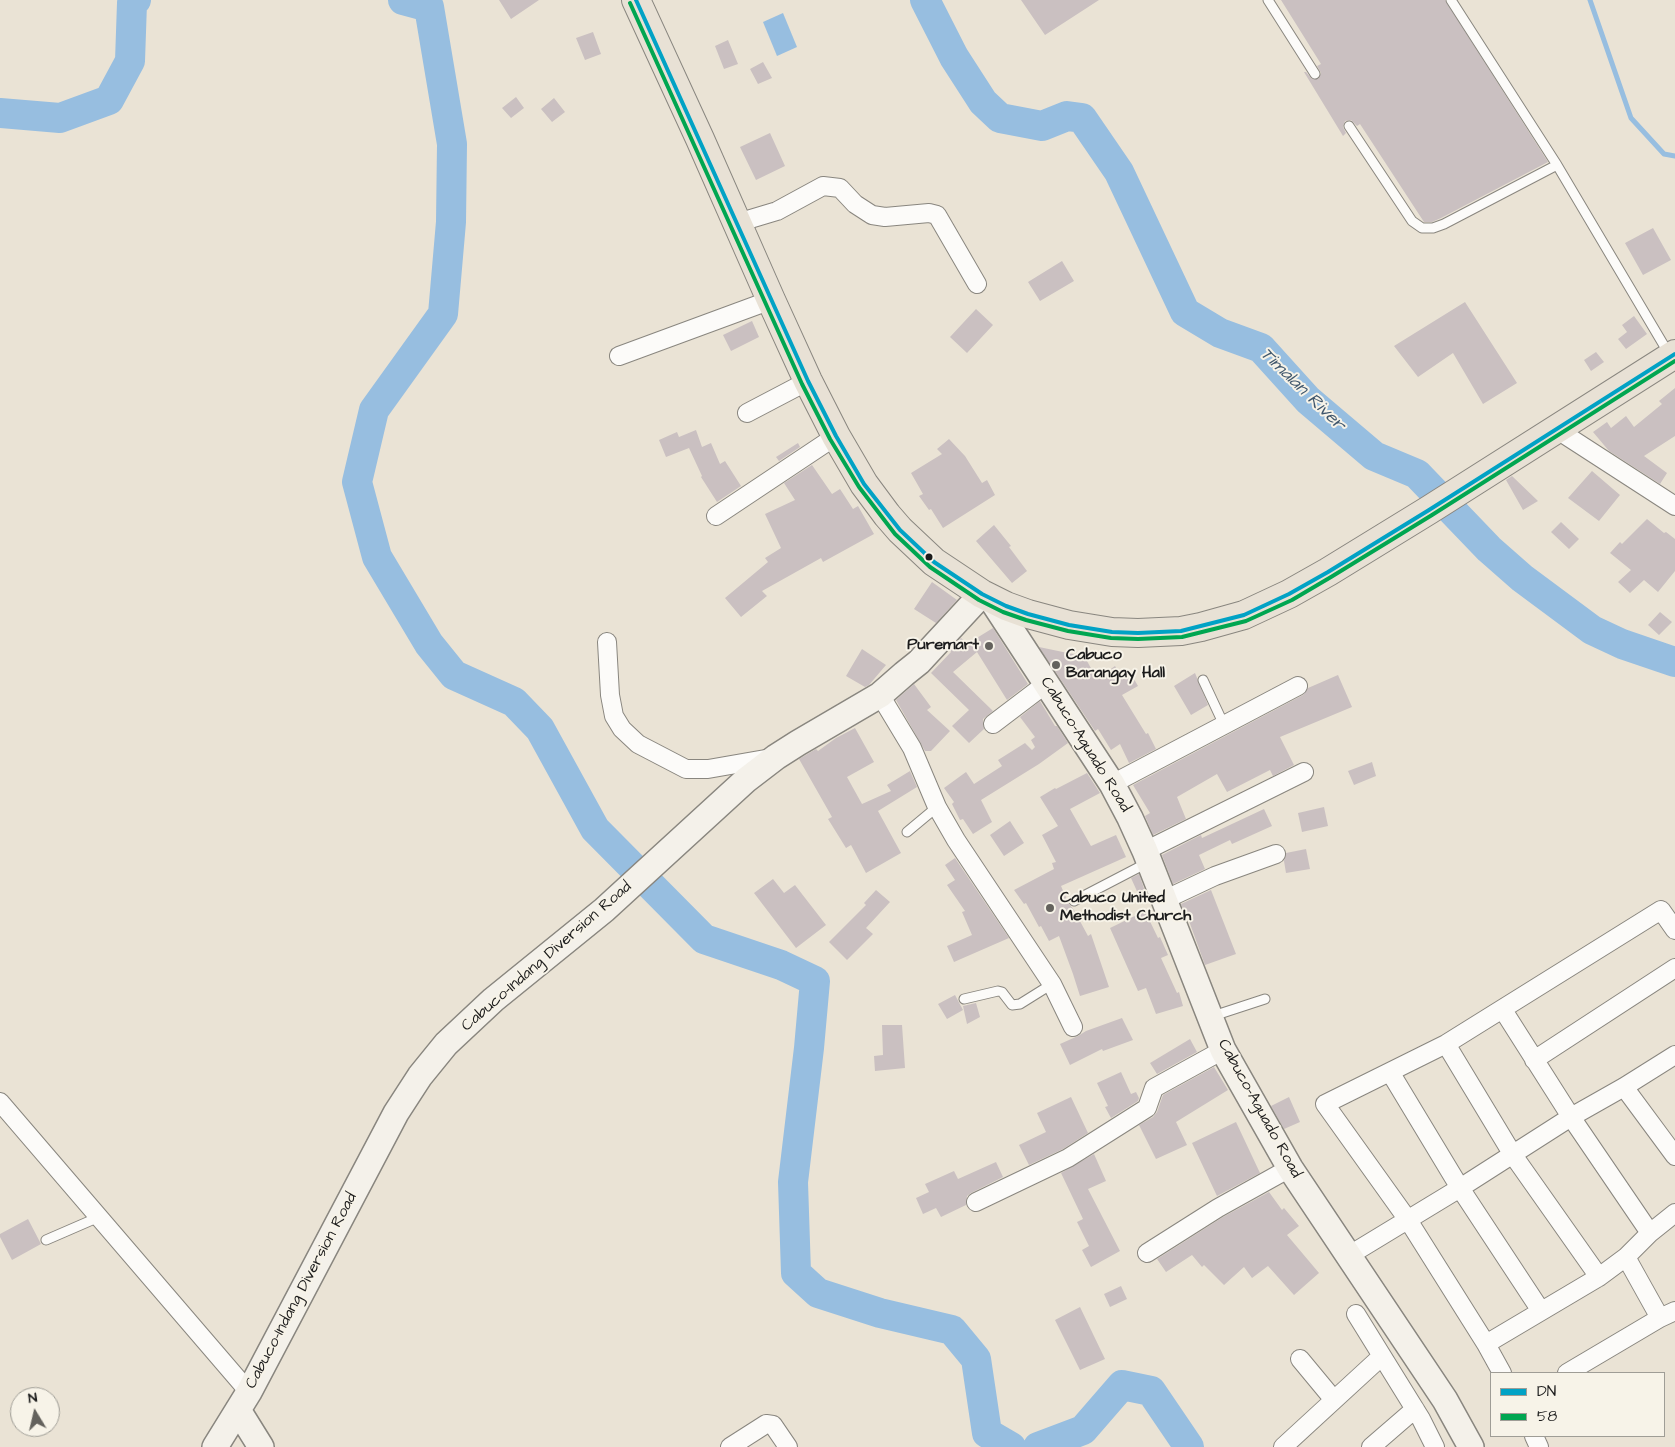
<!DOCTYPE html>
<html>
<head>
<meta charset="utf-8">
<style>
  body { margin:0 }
  #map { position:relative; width:1675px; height:1447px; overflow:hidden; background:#eae3d5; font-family:"Architects Daughter",sans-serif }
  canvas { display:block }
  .legend { position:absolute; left:1490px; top:1372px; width:175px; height:65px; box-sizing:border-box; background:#f7f3e8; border:1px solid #9f9d96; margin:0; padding:6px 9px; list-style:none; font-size:15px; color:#1c1c1c }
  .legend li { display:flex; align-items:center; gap:10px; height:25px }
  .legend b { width:25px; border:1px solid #9f9d96 }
  .north { position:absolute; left:10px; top:1387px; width:50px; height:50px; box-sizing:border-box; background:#f7f3e8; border:1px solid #9f9d96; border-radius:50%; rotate:351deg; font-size:14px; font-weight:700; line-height:20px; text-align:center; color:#1c1c1c }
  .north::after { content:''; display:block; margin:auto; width:18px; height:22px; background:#64625d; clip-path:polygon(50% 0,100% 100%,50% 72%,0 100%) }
</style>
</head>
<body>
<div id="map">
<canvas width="1675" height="1447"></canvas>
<ul class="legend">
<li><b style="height:6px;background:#01a2c5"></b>DN</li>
<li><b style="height:6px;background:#00a651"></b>58</li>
</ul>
<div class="north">N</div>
</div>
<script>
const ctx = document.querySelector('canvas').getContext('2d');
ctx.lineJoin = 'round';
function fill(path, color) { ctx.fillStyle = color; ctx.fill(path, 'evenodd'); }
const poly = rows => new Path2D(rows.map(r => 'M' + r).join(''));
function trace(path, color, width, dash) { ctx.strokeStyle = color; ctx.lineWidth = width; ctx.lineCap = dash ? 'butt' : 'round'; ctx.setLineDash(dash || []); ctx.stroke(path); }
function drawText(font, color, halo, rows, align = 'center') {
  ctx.font = font + ' "Architects Daughter",sans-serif'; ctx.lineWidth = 4; ctx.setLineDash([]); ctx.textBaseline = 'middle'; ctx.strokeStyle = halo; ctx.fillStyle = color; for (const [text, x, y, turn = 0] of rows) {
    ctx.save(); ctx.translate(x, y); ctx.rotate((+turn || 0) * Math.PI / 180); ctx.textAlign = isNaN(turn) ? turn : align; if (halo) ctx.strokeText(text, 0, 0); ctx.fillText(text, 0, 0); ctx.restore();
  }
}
fill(poly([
  [783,13,797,47,777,56,763,22]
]), '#97bee0');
trace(poly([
  [1590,0,1631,118,1664,154,1675,156]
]), '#97bee0', 5);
trace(poly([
  [403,0,429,7,452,144,451,222,443,314,374,410,357,482,377,557,429,644,454,675,514,702,540,729,595,829,704,939,781,965,815,981,809,1048,793,1182,796,1273,818,1293,880,1313,952,1330,976,1359,987,1433,1011,1447],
  [925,0,954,57,983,102,1000,118,1042,126,1067,116,1082,118,1119,172,1185,312,1220,333,1261,348,1308,400,1374,456,1417,474,1489,549,1522,578,1592,630,1622,644,1675,662],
  [0,113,60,118,109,100,130,61,132,3,136,0],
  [1038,1447,1083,1430,1122,1385,1151,1391,1189,1447]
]), '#97bee0', 30);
fill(poly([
  [499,0,539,0,511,19],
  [1021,0,1099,0,1045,35],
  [1281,0,1445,0,1548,162,1441,218,1432,222,1424,222,1360,124,1357,126,1351,120,1345,121,1343,127,1346,133,1343,136,1304,72,1306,72,1312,79,1318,79,1321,73,1317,66,1321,64],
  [593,32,601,54,585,60,576,38],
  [728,40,738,64,724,69,715,46],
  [763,62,772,78,758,84,750,69],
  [516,97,524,108,511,118,502,108],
  [554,98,565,112,552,122,541,109],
  [770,133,785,166,756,180,740,147],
  [1653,228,1671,260,1643,275,1625,243],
  [1062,261,1074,281,1040,301,1028,282],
  [1465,302,1517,383,1483,404,1453,353,1418,377,1394,346],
  [976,309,993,325,967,353,950,337],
  [1634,316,1647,334,1626,349,1618,339,1627,332,1622,325],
  [752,321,759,337,731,351,723,335],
  [1596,352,1604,362,1591,371,1584,360],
  [1675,388,1675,436,1644,456,1667,473,1660,484,1609,451,1593,432,1607,422,1611,428,1626,416,1634,427,1662,404,1659,401],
  [696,430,702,447,711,443,720,464,725,461,741,486,717,502,701,477,702,476,689,448,666,457,659,440,677,432,679,437],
  [949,439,965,456,982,483,987,480,995,495,943,528,931,509,929,510,919,496,923,494,911,473,942,454,937,449],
  [798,443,800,447,779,461,776,457],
  [812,465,832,494,840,489,853,509,858,506,874,534,823,562,821,558,762,591,767,596,741,617,725,598,768,562,765,558,781,548,765,514,795,500,784,483],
  [1592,471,1620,495,1599,521,1568,498],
  [1512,476,1538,501,1523,510,1506,480],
  [1647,519,1664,533,1666,532,1675,539,1675,571,1658,592,1644,580,1630,593,1618,582,1631,570,1610,553,1620,542,1622,544],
  [1561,522,1579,539,1569,549,1551,532],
  [994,525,1011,546,1009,547,1027,571,1012,583,976,541],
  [932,582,957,600,936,623,914,609],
  [1660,612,1672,622,1659,635,1648,625],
  [993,628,1028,684,1007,700,977,652,953,672,993,711,983,719,984,729,969,743,952,726,969,710,931,673,951,652,950,650,961,638,967,644],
  [1039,647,1087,657,1087,661,1097,679,1115,666,1123,679,1131,674,1138,686,1122,695,1146,734,1148,733,1156,749,1129,763,1120,744,1111,750,1098,729,1095,731],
  [862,649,886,665,869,685,865,687,846,676],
  [1195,673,1208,705,1191,715,1174,686],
  [1338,675,1352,707,1280,737,1294,765,1273,776,1270,770,1227,792,1217,774,1177,797,1186,819,1153,835,1145,816,1150,813,1133,785,1303,695,1308,688],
  [914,684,931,707,927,710,950,731,931,751,925,751,896,700],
  [1040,701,1055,726,1057,726,1068,743,1039,764,981,800,992,822,973,834,963,819,960,820,952,804,954,802,944,788,966,772,974,784,1002,766,998,760,1025,743,1032,750,1035,747,1031,740,1035,737,1020,717],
  [855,728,874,762,847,777,862,804,891,791,887,785,910,771,917,787,878,811,901,853,866,873,851,845,846,848,828,819,832,817,799,759,816,749,818,751,836,738],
  [1372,762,1376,776,1354,785,1348,771],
  [1087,773,1100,793,1070,809,1091,846,1116,835,1126,857,1061,886,1069,904,1074,910,1088,936,1091,934,1109,987,1080,996,1073,974,1059,936,1049,941,1041,926,1039,927,1026,903,1024,904,1014,890,1054,869,1052,863,1056,862,1042,835,1058,826,1040,797,1055,788,1056,789],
  [1324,807,1328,826,1302,832,1298,813],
  [1264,809,1272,826,1232,844,1230,840,1199,855,1205,869,1173,884,1162,855,1201,835,1202,838],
  [1010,821,1024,843,1004,856,990,835],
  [1306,849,1310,869,1286,873,1284,861,1286,853],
  [955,858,1009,938,954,962,947,946,972,935,962,912,965,911,947,885,955,880,945,865],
  [1139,874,1147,897,1141,900,1131,878],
  [773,879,784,893,795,885,826,925,796,948,754,893],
  [876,890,890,902,866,928,873,934,847,960,829,942,866,905,864,903],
  [1211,890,1236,954,1205,965,1189,921,1188,921,1181,904],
  [1145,911,1158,938,1160,937,1168,955,1161,958,1177,993,1179,992,1183,1006,1156,1014,1146,988,1138,991,1110,928],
  [955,995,963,1010,947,1019,938,1004],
  [976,1003,980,1017,967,1024,963,1006],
  [1122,1018,1133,1040,1103,1051,1102,1049,1070,1065,1060,1044,1078,1036,1086,1031],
  [882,1025,902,1025,905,1068,875,1071,874,1056,883,1055],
  [1190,1039,1197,1052,1157,1074,1150,1063],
  [1214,1067,1228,1090,1176,1122,1187,1145,1156,1159,1139,1125,1153,1117,1157,1112,1163,1095],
  [1121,1072,1131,1094,1136,1092,1139,1098,1138,1101,1111,1118,1105,1107,1108,1106,1097,1083],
  [1071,1097,1088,1133,1063,1149,1029,1165,1019,1145,1046,1132,1037,1113],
  [1289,1097,1300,1122,1284,1129,1271,1106],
  [1236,1122,1260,1173,1217,1196,1192,1143],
  [1094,1154,1106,1181,1088,1189,1120,1251,1091,1267,1082,1250,1089,1246,1077,1222,1083,1219,1061,1173],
  [996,1162,1003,1177,971,1193,967,1196,966,1205,941,1217,936,1208,923,1214,916,1198,929,1192,925,1184,954,1171,958,1179],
  [1269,1192,1282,1210,1284,1208,1299,1226,1287,1235,1319,1273,1294,1295,1268,1266,1252,1278,1244,1267,1224,1285,1204,1265,1202,1267,1192,1255,1166,1272,1157,1259,1223,1217],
  [28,1219,41,1244,12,1260,0,1237,0,1234],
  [1121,1286,1127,1299,1110,1307,1104,1294],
  [1080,1307,1105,1359,1080,1370,1055,1320]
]), '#cac0c1');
const lane = poly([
  [1268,0,1315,74],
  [1451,0,1557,165,1669,354],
  [1349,126,1412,221,1422,228,1433,228,1444,224,1557,165],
  [1203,680,1224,725],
  [907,832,937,807],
  [1074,901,1147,863],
  [964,999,998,991,1002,992,1012,1005,1020,1004,1052,984],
  [1210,1017,1265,999],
  [46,1240,99,1217]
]);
const street = poly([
  [737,223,777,211,823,186,840,188,855,204,872,215,885,217,929,213,937,215,977,284],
  [619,356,771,300],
  [747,413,808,381],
  [1556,429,1675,506],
  [716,516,836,436],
  [607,642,610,695,614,716,622,729,638,744,686,769,708,769,771,758],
  [880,695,912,748,937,807,956,840,1052,984,1073,1027],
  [993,724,1047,683],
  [1112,784,1298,686],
  [1145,851,1304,772],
  [1164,900,1215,876,1276,854],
  [1503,1010,1571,1117,1650,1233],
  [1446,1044,1513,1155,1599,1277],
  [1534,1060,1675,968],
  [1390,1072,1460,1188,1541,1311],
  [1624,1087,1675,1156],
  [0,1102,249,1392],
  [976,1202,1068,1158,1147,1108,1154,1088,1223,1050],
  [1675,1213,1650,1233,1626,1257,1660,1318,1675,1311],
  [1147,1253,1218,1208,1290,1168],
  [1348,1256,1460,1188,1571,1117,1624,1087,1675,1055],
  [1356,1314,1421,1419,1435,1447],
  [1486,1344,1599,1277,1626,1257],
  [1300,1359,1334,1400],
  [1502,1373,1486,1344,1408,1220,1325,1104,1446,1044,1661,910,1675,930],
  [1567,1373,1660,1318],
  [1534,1436,1539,1447],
  [730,1447,766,1424,773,1425,788,1447],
  [1283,1447,1382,1356],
  [1371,1447,1415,1409]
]);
const secondary = poly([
  [991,599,1112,784,1130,818,1145,851,1223,1050,1290,1168,1445,1400,1471,1447],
  [238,1410,261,1447],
  [215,1447,249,1392,396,1113,420,1076,446,1044,493,1000,604,910,746,780,776,757,798,743,880,695,904,674,919,662,982,594]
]);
const primary = poly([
  [636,0,700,139,771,300,808,381,836,436,864,484,887,515,900,530,934,562,982,594,1006,606,1028,614,1069,625,1112,632,1138,633,1181,631,1201,627,1244,615,1289,594,1328,572,1429,510,1675,354]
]);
trace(lane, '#89867f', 11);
trace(street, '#89867f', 20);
trace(secondary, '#89867f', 28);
trace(primary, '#89867f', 30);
trace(lane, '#fcfbf9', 9);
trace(street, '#fcfbf9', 18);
trace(secondary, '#f4f1ea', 25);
trace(primary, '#e8e1d5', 28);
trace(poly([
  [636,0,808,381,836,436,864,484,900,530,934,562,982,594,1006,606,1028,614,1069,625,1112,632,1138,633,1181,631,1244,615,1289,594,1328,572,1429,510,1675,354]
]), '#01a2c5', 4);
trace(poly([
  [630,3,802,384,830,439,859,487,895,534,930,567,979,600,1003,612,1026,620,1068,631,1111,638,1138,639,1182,637,1246,621,1292,600,1331,577,1432,515,1675,361]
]), '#00a651', 4);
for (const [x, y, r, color] of [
  [929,557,4.5,"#1c1c1c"],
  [989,646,5,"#64625d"],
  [1056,665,5,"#64625d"],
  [1050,908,5,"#64625d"]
]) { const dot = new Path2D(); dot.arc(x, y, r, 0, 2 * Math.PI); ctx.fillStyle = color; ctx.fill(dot); trace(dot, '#f7f3e8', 2); }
drawText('bold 16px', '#1c1c1c', '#f7f3e8', [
  ["Puremart",979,646,"right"],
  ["Cabuco",1066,656],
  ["Barangay Hall",1066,674],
  ["Cabuco United",1060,899],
  ["Methodist Church",1060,917]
], 'left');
drawText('16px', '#1c1c1c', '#f7f3e8', [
  ["Cabuco-Aguado Road",1085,745,58],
  ["Cabuco-Indang Diversion Road",547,957,-41],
  ["Cabuco-Aguado Road",1259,1109,61],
  ["Cabuco-Indang Diversion Road",302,1291,-62]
]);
drawText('italic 18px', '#3f566c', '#f7f3e8', [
  ["Timalan River",1302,390,44]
]);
</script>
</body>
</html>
